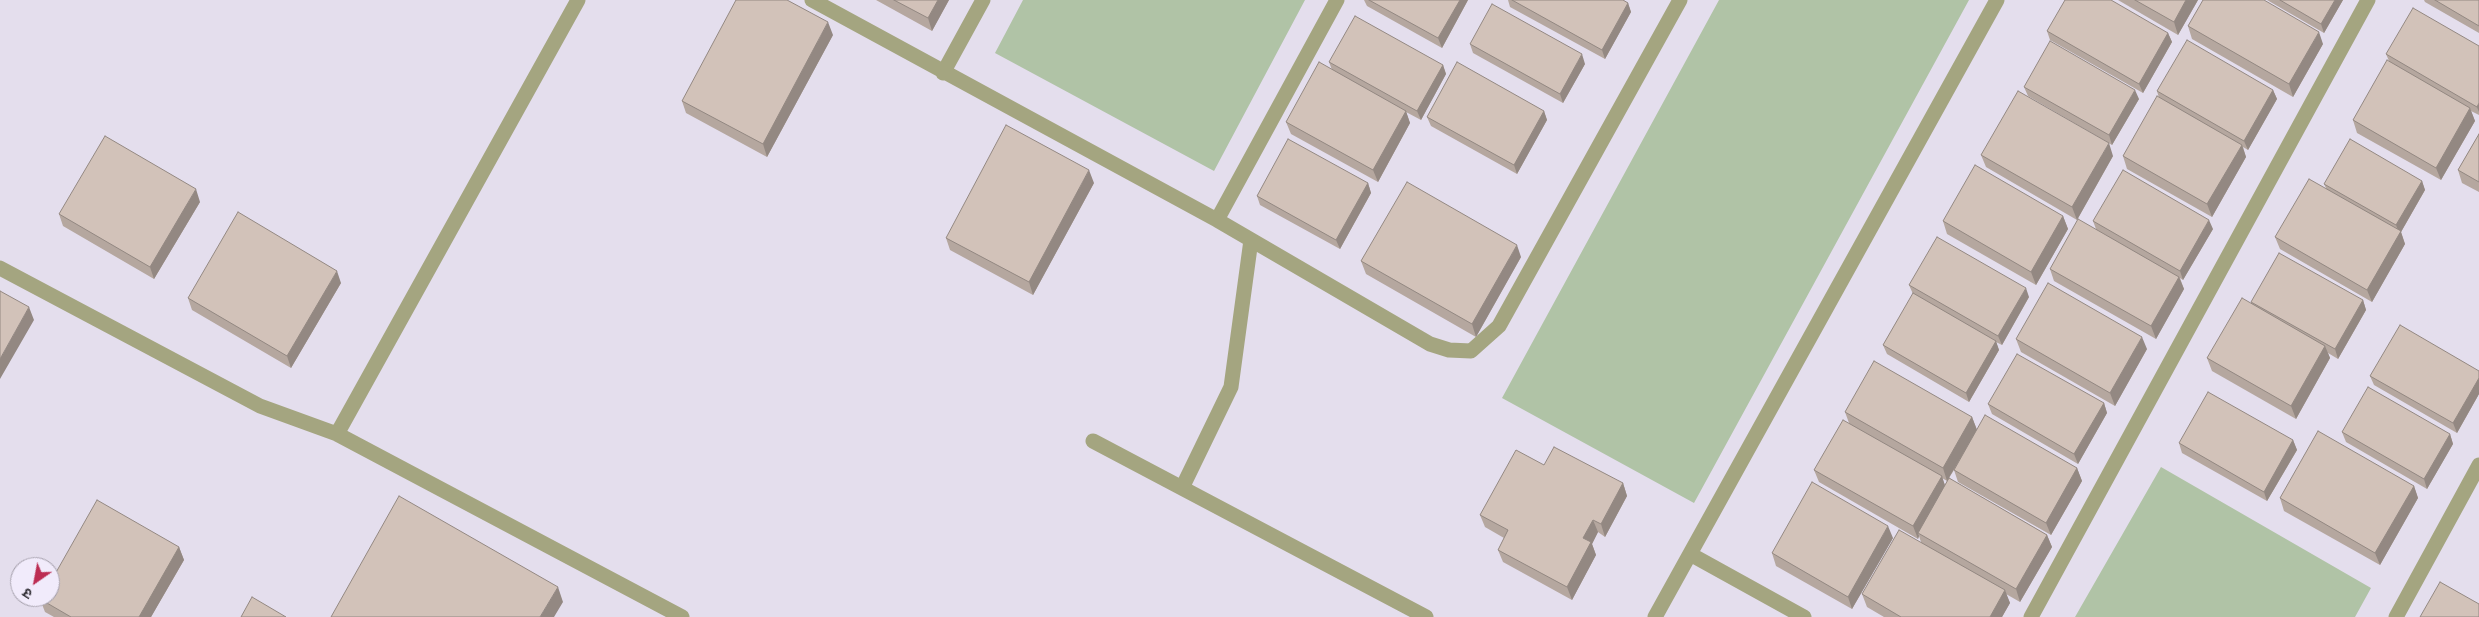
<!DOCTYPE html>
<html>
<head>
<meta charset="utf-8">
<style>
  body { margin:0 }
  #map { position:relative; width:2479px; height:617px; overflow:hidden; background:#e4deed; font-family:Helvetica,"Noto Sans Devanagari",sans-serif }
  canvas { display:block }
  .north { position:absolute; left:10px; top:557px; width:50px; height:50px; box-sizing:border-box; background:#f1ebfb; border:1px solid #a49fab; border-radius:50%; rotate:213deg; font-size:14px; font-weight:700; line-height:20px; text-align:center; color:#302e34 }
  .north::after { content:''; display:block; margin:auto; width:18px; height:22px; background:#bc2c52; clip-path:polygon(50% 0,100% 100%,50% 72%,0 100%) }
</style>
</head>
<body>
<div id="map">
<canvas width="2479" height="617"></canvas>
<div class="north">उ</div>
</div>
<script>
const ctx = document.querySelector('canvas').getContext('2d');
ctx.lineJoin = 'round';
function fill(path, color) { ctx.fillStyle = color; ctx.fill(path, 'evenodd'); }
const poly = rows => new Path2D(rows.map(r => 'M' + r).join(''));
function trace(path, color, width, dash) { ctx.strokeStyle = color; ctx.lineWidth = width; ctx.lineCap = dash ? 'butt' : 'round'; ctx.setLineDash(dash || []); ctx.stroke(path); }
fill(poly([
  [1023,0,1305,0,1214,171,995,53],
  [1719,0,1969,0,1694,503,1502,398],
  [2161,467,2371,588,2355,617,2075,617]
]), '#b0c3a6');
trace(poly([
  [812,0,1217,220,1430,344,1449,350,1471,351,1499,326,1680,0],
  [943,73,983,0],
  [1217,220,1337,0],
  [0,268,260,406,337,434,682,617],
  [337,434,578,0],
  [1093,441,1426,617],
  [1182,488,1231,387,1251,240],
  [1690,554,1804,617],
  [1655,617,1997,0],
  [2031,617,2368,0],
  [2396,617,2479,465]
]), '#a4a580', 15);
fill(poly([
  [876,0,949,0,932,31],
  [1364,0,1468,0,1442,48,1367,6],
  [1508,0,1623,0,1628,3,1631,12,1605,59,1510,7],
  [2118,0,2198,0,2178,35],
  [2267,0,2343,0,2324,33],
  [2424,0,2479,0,2479,33,2425,2],
  [2188,26,2323,44,2293,97,2192,39],
  [2047,31,2168,33,2172,42,2143,93,2050,40],
  [833,35,767,157,686,113,682,101],
  [1470,44,1585,64,1563,103,1473,53],
  [2479,46,2479,115,2471,111,2475,121,2441,180,2357,133,2353,120,2389,61,2386,54],
  [1329,62,1443,65,1446,74,1421,120,1406,112,1410,123,1378,182,1291,134,1286,122,1332,70],
  [2024,87,2139,99,2112,145,2028,96],
  [2273,90,2277,99,2248,150,2243,147,2246,157,2212,217,2127,169,2123,156,2159,98,2157,91],
  [1544,111,1547,120,1517,174,1431,126,1427,117],
  [2479,134,2479,192,2462,183,2458,170],
  [1981,155,2113,156,2077,220,1986,167],
  [2422,181,2425,190,2401,232,2405,244,2372,302,2280,249,2275,237,2326,188,2324,184],
  [1094,183,1033,295,950,250,946,238],
  [1368,183,1371,193,1340,249,1260,205,1257,196],
  [200,202,154,279,63,226,59,214],
  [2063,216,2068,229,2036,285,1947,234,1943,221],
  [2093,221,2213,229,2183,280,2180,278,2184,289,2156,339,2054,281,2050,269,2096,229],
  [1521,257,1476,337,1366,274,1361,261],
  [341,283,291,368,192,310,188,298],
  [1909,285,2029,297,2002,345,1996,342,1999,350,1969,402,1887,354,1883,345,1913,294],
  [2363,300,2366,310,2338,359,2328,353,2330,358,2296,419,2212,371,2207,358,2252,304,2251,302],
  [2016,339,2147,349,2115,406,2021,352],
  [2479,371,2479,394,2457,433,2374,385,2370,376],
  [2104,403,2107,413,2078,464,1992,414,1988,404],
  [1845,412,1972,417,1977,430,2077,468,2082,481,2051,535,1958,482,1954,470,1949,478,2047,535,2052,547,2020,602,2006,594,2010,603,2002,617,1884,617,1867,607,1862,594,1921,542,1919,536,1918,539,1819,482,1814,470,1849,423],
  [1942,478,1947,481,1945,485],
  [2342,432,2450,434,2453,444,2427,489,2346,442],
  [2293,440,2297,450,2267,501,2182,453,2179,443],
  [1544,465,1623,483,1627,496,1605,537,1598,532,1592,544,1596,555,1572,600,1503,562,1498,550,1504,538,1485,527,1480,515],
  [2414,486,2418,498,2380,565,2284,511,2280,498],
  [1893,538,1852,609,1776,566,1772,553],
  [179,547,184,560,151,617,54,617,45,612,40,599]
]), '#b5a79f');
fill(poly([
  [938,0,949,0,932,31,928,18],
  [1460,0,1468,0,1442,48,1438,38],
  [2186,0,2198,0,2178,35,2174,22],
  [2335,0,2343,0,2324,33,2321,24],
  [1628,3,1631,12,1605,59,1602,50],
  [828,22,833,35,767,157,763,144],
  [2319,32,2323,44,2293,97,2289,84],
  [2168,33,2172,42,2143,93,2139,84],
  [1582,54,1585,64,1563,103,1560,94],
  [1443,65,1446,74,1421,120,1417,111],
  [2135,90,2139,99,2112,145,2109,135],
  [2273,90,2277,99,2248,150,2244,141],
  [2479,103,2479,112,2477,107],
  [2470,108,2475,121,2441,180,2436,168],
  [1406,111,1410,123,1378,182,1373,170],
  [1544,111,1547,120,1517,174,1514,165],
  [2109,143,2113,156,2077,220,2072,207],
  [2242,145,2246,157,2212,217,2207,204],
  [1089,170,1094,183,1033,295,1029,282],
  [2422,181,2425,190,2401,232,2405,244,2372,302,2367,290,2399,233,2396,225],
  [1368,183,1371,193,1340,249,1336,240],
  [196,189,200,202,154,279,150,267],
  [2063,216,2068,229,2036,285,2031,272],
  [2209,220,2213,229,2183,280,2180,271],
  [1517,245,1521,257,1476,337,1472,324],
  [337,271,341,283,291,368,287,356],
  [2179,277,2184,289,2156,339,2151,326],
  [2026,288,2029,297,2002,345,1998,336],
  [2363,300,2366,310,2338,359,2335,349],
  [29,307,34,320,0,379,0,359],
  [2142,337,2147,349,2115,406,2110,393],
  [1996,341,1999,350,1969,402,1966,393],
  [2325,346,2330,358,2296,419,2291,406],
  [2479,378,2479,394,2457,433,2453,423],
  [2104,403,2107,413,2078,464,2074,454],
  [1972,417,1977,430,1947,481,1943,468],
  [2450,434,2453,444,2427,489,2424,479],
  [2293,440,2297,450,2267,501,2264,492],
  [2077,468,2082,481,2051,535,2046,523],
  [1942,476,1946,489,1918,533,1919,536,1918,539,1913,526],
  [1623,483,1627,496,1605,537,1601,524],
  [2414,486,2418,498,2380,565,2375,553],
  [1593,520,1598,532,1592,544,1596,555,1572,600,1567,587,1583,538],
  [1888,526,1893,538,1852,609,1848,597],
  [2047,535,2052,547,2020,602,2016,589],
  [179,547,184,560,151,617,139,617],
  [558,587,563,602,554,617,540,617],
  [2005,590,2010,603,2002,617,1990,617]
]), '#938882');
const building = poly([
  [736,0,787,0,828,22,763,144,682,101,736,0],
  [894,0,938,0,928,18,894,0],
  [1369,0,1460,0,1438,38,1369,0],
  [1512,0,1623,0,1628,3,1602,50,1512,0],
  [2065,0,2111,0,2168,33,2139,84,2047,31,2065,0],
  [2135,0,2186,0,2174,22,2135,0],
  [2203,0,2264,0,2319,32,2289,84,2188,26,2203,0],
  [2280,0,2335,0,2321,24,2280,0],
  [2435,0,2479,0,2479,26,2435,0],
  [1492,4,1582,54,1560,94,1470,44,1492,4],
  [2413,8,2479,46,2479,103,2477,107,2386,54,2413,8],
  [1355,16,1443,65,1417,111,1329,62,1355,16],
  [2187,40,2273,90,2244,141,2157,91,2187,40],
  [2050,41,2135,90,2109,135,2024,87,2050,41],
  [2387,60,2470,108,2436,168,2353,120,2387,60],
  [1319,62,1406,111,1373,170,1286,122,1319,62],
  [1457,62,1544,111,1514,165,1427,117,1457,62],
  [2018,91,2109,143,2072,207,1981,155,2018,91],
  [2157,96,2242,145,2207,204,2123,156,2157,96],
  [1006,125,1089,170,1029,282,946,238,1006,125],
  [2479,134,2479,182,2458,170,2479,134],
  [105,136,196,189,150,267,59,214,105,136],
  [1288,139,1368,183,1336,240,1257,196,1288,139],
  [2350,139,2422,181,2396,225,2324,184,2350,139],
  [1975,165,2063,216,2031,272,1943,221,1975,165],
  [2123,170,2209,220,2180,271,2093,221,2123,170],
  [2309,179,2401,231,2367,290,2275,237,2309,179],
  [1407,182,1517,245,1472,324,1361,261,1407,182],
  [238,212,337,271,287,356,188,298,238,212],
  [2078,219,2179,277,2151,326,2050,269,2078,219],
  [1937,237,2026,288,1998,336,1909,285,1937,237],
  [2279,253,2363,300,2335,349,2251,302,2279,253],
  [2048,283,2142,337,2110,393,2016,339,2048,283],
  [0,291,29,307,0,359,0,291],
  [1913,293,1996,341,1966,393,1883,345,1913,293],
  [2242,298,2325,346,2291,406,2207,358,2242,298],
  [2400,325,2479,371,2479,378,2453,423,2370,376,2400,325],
  [2017,354,2104,403,2074,454,1988,404,2017,354],
  [1874,361,1972,417,1943,468,1845,412,1874,361],
  [2368,387,2450,434,2424,479,2342,432,2368,387],
  [2208,392,2293,440,2264,492,2179,443,2208,392],
  [1985,415,2077,468,2046,523,1954,470,1985,415],
  [1843,420,1942,476,1913,526,1814,470,1843,420],
  [2318,431,2414,486,2375,553,2280,498,2318,431],
  [1554,447,1623,483,1601,524,1593,520,1583,538,1591,542,1567,587,1498,550,1508,530,1480,515,1516,450,1544,465,1554,447],
  [1949,478,2047,535,2016,589,1918,533,1949,478],
  [1812,482,1888,526,1848,597,1772,553,1812,482],
  [399,496,558,587,540,617,331,617,399,496],
  [97,500,179,547,139,617,71,617,40,599,42,597,50,597,50,583,97,500],
  [1899,530,2005,590,1990,617,1901,617,1862,594,1899,530],
  [2440,582,2479,604,2479,617,2420,617,2440,582],
  [252,597,286,617,241,617,252,597]
]);
fill(building, '#d2c2b9');
trace(building, '#938882', 1);
</script>
</body>
</html>
